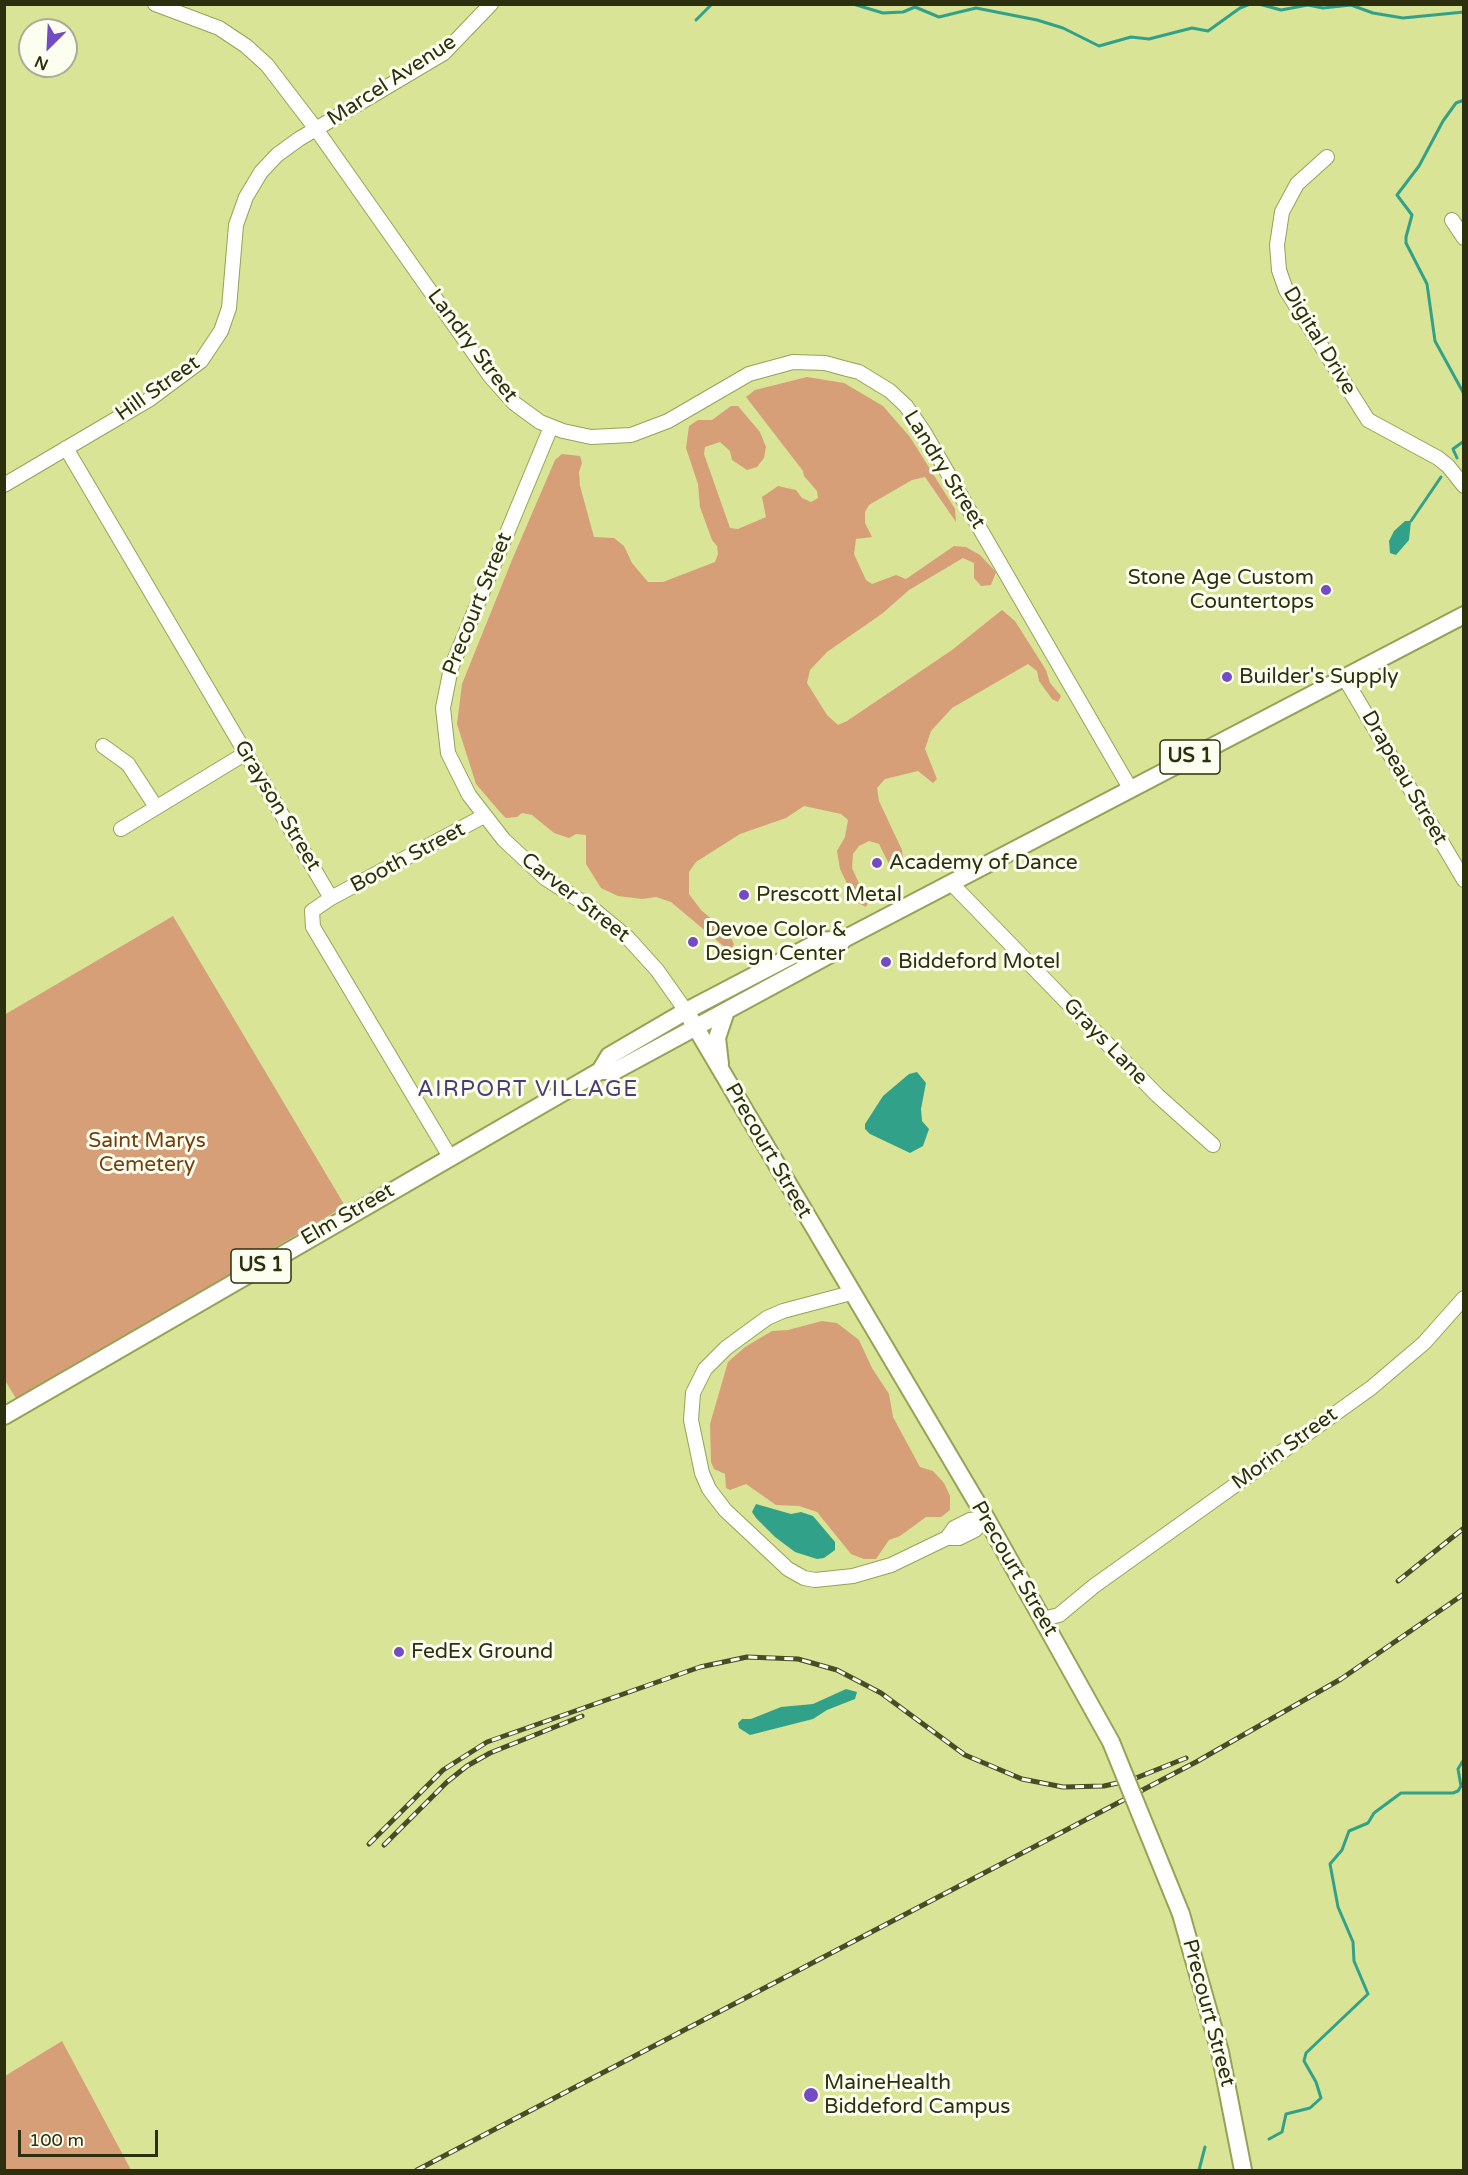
<!DOCTYPE html>
<html>
<head>
<meta charset="utf-8">
<style>
  body { margin:0 }
  #map { position:relative; width:1468px; height:2175px; overflow:hidden; background:#d9e496; font-family:"Varela Round",sans-serif }
  canvas { display:block }
  .frame { position:absolute; inset:0; border:6px solid #2c300f; pointer-events:none }
  .north { position:absolute; left:18px; top:18px; width:60px; height:60px; box-sizing:border-box; background:#fcfff0; border:2px solid #a9ac96; border-radius:50%; rotate:204deg; font-size:16px; font-weight:700; line-height:24px; text-align:center; color:#2c300f }
  .north::after { content:''; display:block; margin:auto; width:21px; height:27px; background:#744bc4; clip-path:polygon(50% 0,100% 100%,50% 72%,0 100%) }
  .scale { position:absolute; left:18px; top:2130px; width:140px; height:27px; box-sizing:border-box; border:3px solid #2c300f; border-top:0; padding-left:8px; font-size:18px; line-height:21px; white-space:nowrap; color:#2c300f; -webkit-text-stroke:4px #fcfff0; paint-order:stroke }
</style>
</head>
<body>
<div id="map">
<canvas width="1468" height="2175"></canvas>
<div class="frame"></div>
<div class="north">N</div>
<div class="scale">100 m</div>
</div>
<script>
const ctx = document.querySelector('canvas').getContext('2d');
ctx.lineJoin = 'round';
function fill(path, color) { ctx.fillStyle = color; ctx.fill(path, 'evenodd'); }
const poly = rows => new Path2D(rows.map(r => 'M' + r).join(''));
function trace(path, color, width, dash) { ctx.strokeStyle = color; ctx.lineWidth = width; ctx.lineCap = dash ? 'butt' : 'round'; ctx.setLineDash(dash || []); ctx.stroke(path); }
function drawText(font, color, halo, rows, align = 'center') {
  ctx.font = font + ' "Varela Round",sans-serif'; ctx.lineWidth = 6; ctx.setLineDash([]); ctx.textBaseline = 'middle'; ctx.strokeStyle = halo; ctx.fillStyle = color; for (const [text, x, y, turn = 0] of rows) {
    ctx.save(); ctx.translate(x, y); ctx.rotate((+turn || 0) * Math.PI / 180); ctx.textAlign = isNaN(turn) ? turn : align; if (halo) ctx.strokeText(text, 0, 0); ctx.fillText(text, 0, 0); ctx.restore();
  }
}
fill(poly([
  [807,377,844,383,883,406,910,437,955,509,956,522,925,477,912,480,869,505,865,512,865,523,872,537,856,539,854,554,866,580,872,584,896,575,906,579,954,546,966,547,980,555,996,572,991,585,981,586,974,578,974,563,963,558,909,590,883,613,827,652,810,670,807,683,827,715,838,725,847,721,952,650,1002,610,1015,621,1046,670,1050,683,1061,696,1058,702,1052,699,1039,681,1037,671,1028,664,952,708,931,731,925,749,937,779,933,783,918,771,885,779,877,788,879,801,902,850,903,860,897,865,890,866,879,844,869,841,859,846,853,854,852,868,868,903,866,907,856,902,840,869,837,851,845,837,848,820,841,814,804,806,786,818,740,834,696,862,689,872,689,894,701,910,729,934,734,944,732,949,727,949,671,902,656,897,642,899,618,896,601,888,586,864,586,835,576,834,569,838,554,833,532,815,522,813,517,817,506,818,500,812,476,784,457,724,462,684,512,560,555,460,562,454,580,456,582,463,579,472,580,486,594,537,614,538,624,546,632,563,648,582,663,582,715,562,718,554,717,546,712,540,700,507,698,484,686,448,689,426,698,420,712,420,731,406,738,406,760,432,766,447,764,458,757,467,747,470,732,460,730,451,720,442,705,447,704,454,730,528,738,529,766,517,762,497,778,486,796,490,802,498,811,502,818,498,817,491,804,476,803,471,746,397,755,390],
  [173,916,345,1206,17,1400,4,1379,4,1015],
  [822,1321,837,1323,859,1340,872,1368,889,1394,893,1417,920,1467,933,1471,944,1483,950,1496,950,1510,941,1517,926,1517,900,1536,889,1540,876,1559,864,1559,851,1554,817,1512,799,1506,776,1505,746,1484,730,1490,726,1488,725,1474,714,1469,711,1462,710,1424,728,1362,745,1347,772,1331,788,1330],
  [62,2041,131,2170,5,2170,5,2076]
]), '#d79f78');
fill(poly([
  [1405,521,1411,521,1409,540,1396,555,1390,553,1389,541,1394,531],
  [917,1072,926,1083,921,1109,922,1121,929,1129,923,1146,910,1153,870,1134,865,1129,865,1124,883,1096,909,1074],
  [756,1504,791,1514,801,1512,813,1516,835,1542,835,1550,824,1558,817,1559,795,1552,775,1537,756,1518,752,1512],
  [846,1689,857,1692,855,1699,827,1710,813,1719,750,1735,739,1728,738,1723,742,1719,751,1719,781,1707,813,1704]
]), '#32a189');
trace(poly([
  [853,4,883,13,903,12,915,7,939,17,976,8,1037,20,1063,28,1099,46,1131,37,1149,39,1192,28,1208,31,1240,8,1250,4],
  [1259,4,1281,10,1308,5,1323,8,1351,5,1373,13,1403,18,1464,12],
  [696,20,712,4],
  [1464,100,1456,103,1443,121,1419,166,1397,195,1412,215,1406,237,1406,243,1427,284,1435,341,1464,394],
  [1457,458,1453,449,1464,441],
  [1411,521,1441,477],
  [1269,2139,1282,2132,1286,2114,1310,2108,1321,2098,1316,2082,1304,2061,1306,2053,1368,1994,1354,1961,1353,1942,1338,1907,1330,1864,1342,1850,1349,1831,1368,1823,1374,1813,1401,1793,1453,1793,1458,1791,1461,1786,1458,1769,1464,1759],
  [1199,2170,1205,2147]
]), '#32a189', 3);
const minor = poly([
  [155,4,219,28,246,46,267,65,316,129,490,376,514,403,540,422,563,431,591,437,631,435,668,421,749,374,793,362,825,363,847,369,859,372,890,391,906,406,924,432,1130,788],
  [1327,157,1297,184,1282,212,1277,245,1279,270,1286,290,1368,420,1438,458,1448,466,1464,486],
  [1452,220,1464,238],
  [551,427,451,668,443,708,448,753,469,795,504,840,545,878,593,909,628,938,657,970,686,1011],
  [66,448,331,898,312,911,313,927,450,1157],
  [4,485,150,399,201,361,221,331,229,308,236,225,246,197,261,172,277,155,299,139,444,53,491,4],
  [1344,677,1464,880],
  [103,746,128,764,156,807],
  [121,829,246,753],
  [951,883,1157,1095,1213,1145],
  [331,898,484,816],
  [851,1293,783,1311,767,1318,726,1348,705,1369,693,1393,691,1420,702,1473,709,1489,725,1510,788,1569,804,1578,815,1580,853,1576,891,1565,947,1538,954,1528,970,1520,986,1518],
  [947,1538,959,1538,975,1530,986,1518],
  [1043,1619,1059,1615,1094,1586,1371,1388,1424,1343,1464,1298]
]);
const major = poly([
  [686,1011,986,1518,1111,1742],
  [720,1064,717,1038,726,1011],
  [600,1071,609,1056,686,1011,820,941,844,939],
  [4,1416,600,1071,615,1071,829,955,844,939,1464,615],
  [1181,1914,1220,2052,1243,2170]
]);
trace(minor, '#98a256', 16);
trace(major, '#98a256', 20);
trace(minor, '#fff', 14);
trace(major, '#fff', 16);
const rail = poly([
  [1398,1581,1464,1528],
  [369,1844,443,1770,487,1742,700,1667,747,1657,798,1659,837,1670,881,1693,965,1755,1022,1779,1063,1787,1104,1786,1131,1780,1186,1758],
  [384,1845,447,1782,467,1766,490,1753,582,1716],
  [417,2170,1196,1762,1341,1679,1464,1594]
]);
trace(rail, '#484d25', 5);
trace(rail, '#fcfff0', 3, [9]);
const majorBridge = poly([
  [1111,1742,1181,1914]
]);
trace(majorBridge, '#98a256', 20, []);
trace(majorBridge, '#fff', 16);
for (const [x, y, r, color] of [
  [1326,590,6,"#744bc4"],
  [1227,677,6,"#744bc4"],
  [877,863,6,"#744bc4"],
  [744,895,6,"#744bc4"],
  [693,942,6,"#744bc4"],
  [886,962,6,"#744bc4"],
  [399,1652,6,"#744bc4"],
  [811,2095,8,"#744bc4"]
]) { const dot = new Path2D(); dot.arc(x, y, r, 0, 2 * Math.PI); ctx.fillStyle = color; ctx.fill(dot); trace(dot, '#fcfff0', 2); }
for (const [x, y, w] of [
  [1190,757,60],
  [261,1266,60]
]) { const box = new Path2D(); box.roundRect(x - w / 2, y - 17, w, 34, 4.5); ctx.fillStyle = '#fcfff0'; ctx.fill(box); trace(box, '#2c300f', 1.5); }
drawText('bold 20px', '#2c300f', null, [
  ["US 1",1190,757],
  ["US 1",261,1266]
]);
drawText('21px', '#2c300f', '#fcfff0', [
  ["Marcel Avenue",392,81,-33],
  ["Digital Drive",1319,341,59],
  ["Landry Street",472,346,53],
  ["Hill Street",158,389,-35],
  ["Landry Street",944,470,58],
  ["Precourt Street",478,604,-68],
  ["Drapeau Street",1404,778,60],
  ["Grayson Street",277,806,59],
  ["Booth Street",408,858,-28],
  ["Carver Street",575,898,38],
  ["Grays Lane",1105,1042,46],
  ["Precourt Street",768,1151,60],
  ["Elm Street",348,1215,-30],
  ["Morin Street",1285,1449,-36],
  ["Precourt Street",1014,1569,60],
  ["Precourt Street",1208,2013,75]
]);
drawText('21px', '#2c300f', '#fcfff0', [
  ["Stone Age Custom",1314,578,"right"],
  ["Countertops",1314,602,"right"],
  ["Builder's Supply",1239,677],
  ["Academy of Dance",889,863],
  ["Prescott Metal",756,895],
  ["Devoe Color &",705,930],
  ["Design Center",705,954],
  ["Biddeford Motel",898,962],
  ["FedEx Ground",411,1652],
  ["MaineHealth",824,2083],
  ["Biddeford Campus",824,2107]
], 'left');
drawText('21px', '#763e0e', '#fcfff0', [
  ["Saint Marys",147,1141],
  ["Cemetery",147,1165]
]);
ctx.letterSpacing = '1.5px';
drawText('22px', '#4d3b78', '#fcfff0', [
  ["AIRPORT VILLAGE",528,1090]
]);
ctx.letterSpacing = '0px';
</script>
</body>
</html>
